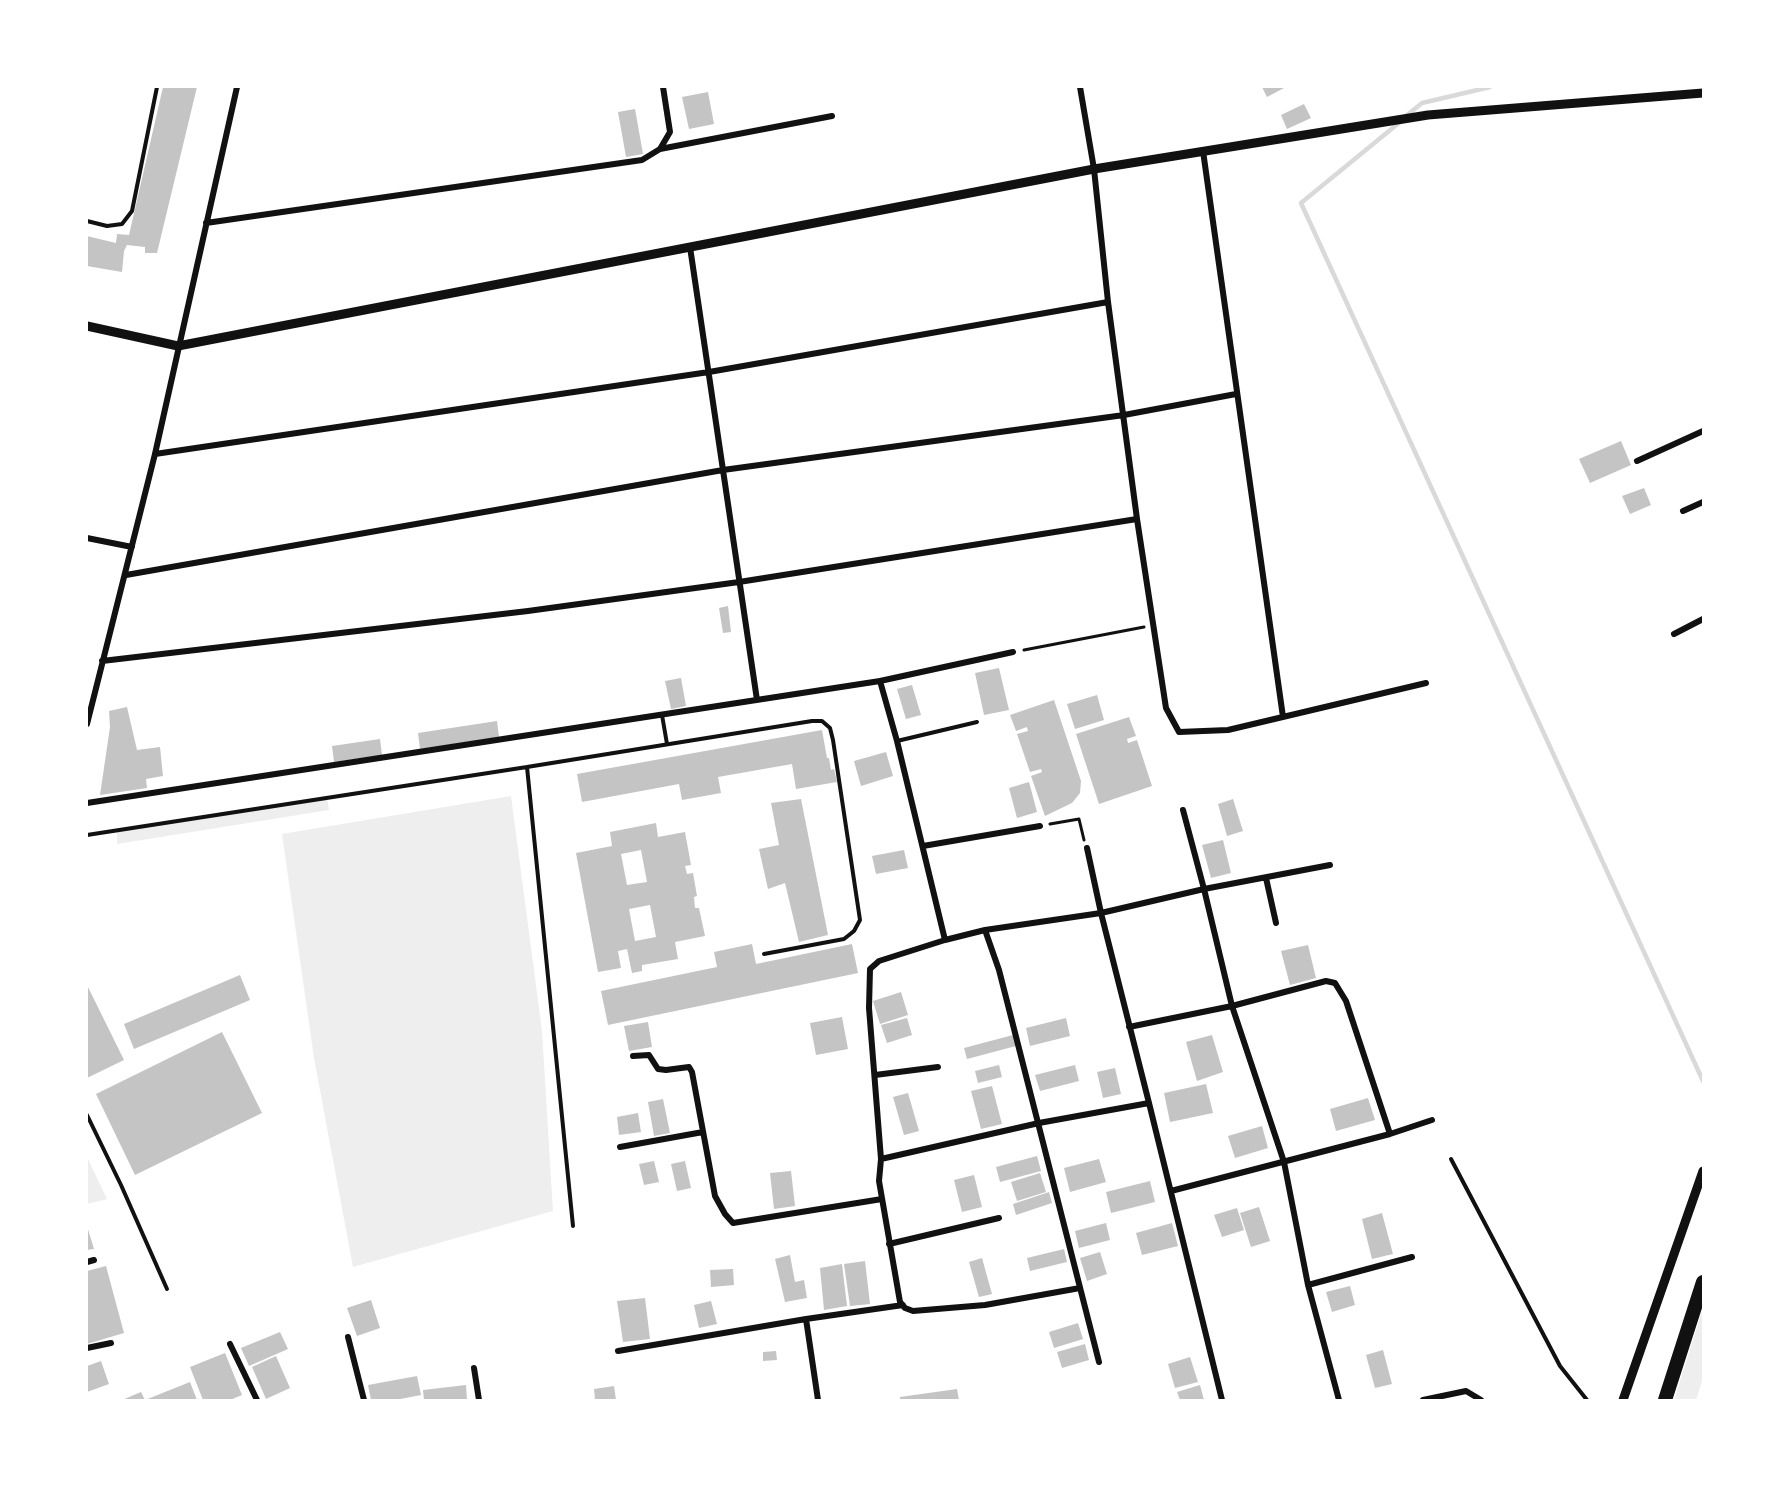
<!DOCTYPE html>
<html>
<head>
<meta charset="utf-8">
<style>
  body { margin:0 }
  #map { position:relative; width:1790px; height:1487px; overflow:hidden; background:#fff; font-family:"Varela Round",sans-serif }
  canvas { display:block }
  .frame { position:absolute; inset:0; border:88px solid #fff; pointer-events:none }
</style>
</head>
<body>
<div id="map">
<canvas width="1790" height="1487"></canvas>
<div class="frame"></div>
</div>
<script>
const ctx = document.querySelector('canvas').getContext('2d');
ctx.lineJoin = 'round';
function fill(path, color) { ctx.fillStyle = color; ctx.fill(path, 'evenodd'); }
const poly = rows => new Path2D(rows.map(r => 'M' + r).join(''));
function trace(path, color, width, dash) { ctx.strokeStyle = color; ctx.lineWidth = width; ctx.lineCap = dash ? 'butt' : 'round'; ctx.setLineDash(dash || []); ctx.stroke(path); }
fill(poly([
  [511,796,542,1031,553,1211,353,1267,314,1058,282,834],
  [327,797,329,810,117,844,117,831],
  [87,1157,107,1199,87,1204],
  [1703,1308,1703,1378,1696,1400,1674,1400]
]), '#eee');
trace(poly([
  [1406,116,1422,103,1490,87],
  [1400,122,1301,203,1703,1081]
]), '#d9d9d9', 4.5);
fill(poly([
  [163,87,197,87,157,253,145,253,145,247,127,245,124,251,122,272,87,266,87,236,116,243,117,234,129,235],
  [1262,87,1286,87,1267,97],
  [708,92,714,124,689,129,682,97],
  [1304,104,1311,118,1287,129,1281,115],
  [635,109,643,154,626,157,618,112],
  [1621,441,1631,465,1590,483,1579,459],
  [1644,488,1651,505,1630,514,1622,496],
  [728,606,731,632,723,633,719,608],
  [999,668,1009,710,984,715,975,673],
  [681,678,686,706,671,709,665,681],
  [912,685,921,715,906,719,897,689],
  [1097,695,1104,720,1075,729,1067,704],
  [1054,700,1081,781,1080,793,1072,803,1045,816,1031,776,1042,772,1041,769,1030,772,1017,734,1028,731,1027,727,1016,731,1010,715],
  [127,707,137,750,160,747,163,776,146,779,147,788,100,795,110,727,109,711],
  [1129,717,1136,736,1127,739,1128,743,1137,740,1152,786,1099,804,1076,734],
  [497,721,499,737,420,749,418,733],
  [822,730,827,758,829,758,831,770,834,769,837,782,796,789,792,764,718,777,721,793,682,800,679,784,582,802,577,774],
  [380,739,382,755,334,762,332,746],
  [886,752,893,776,861,786,854,761],
  [1029,782,1037,812,1017,818,1009,788],
  [801,799,828,935,799,942,785,883,768,889,759,849,779,845,771,803],
  [1233,799,1243,831,1227,836,1218,804],
  [656,823,658,837,685,832,691,865,685,866,687,874,693,873,697,896,694,897,695,908,699,908,705,936,675,942,678,959,642,965,642,971,632,973,627,949,618,951,621,968,598,972,576,853,612,846,610,832],
  [641,850,647,882,627,885,621,854],
  [650,905,656,937,635,941,629,909],
  [1223,840,1231,873,1211,878,1202,845],
  [904,850,908,868,876,874,872,856],
  [752,944,756,964,852,944,858,973,608,1025,601,991,717,967,714,952],
  [1308,945,1316,978,1290,985,1281,951],
  [240,975,250,1000,134,1049,124,1024],
  [87,985,124,1060,87,1078],
  [901,992,908,1015,880,1024,873,1001],
  [842,1017,848,1049,816,1055,810,1023],
  [907,1018,912,1035,887,1043,881,1025],
  [1066,1018,1070,1036,1030,1046,1026,1028],
  [648,1022,652,1047,629,1051,624,1026],
  [222,1032,262,1113,135,1175,96,1094],
  [1013,1035,1016,1046,967,1059,964,1048],
  [1212,1035,1223,1072,1197,1081,1186,1042],
  [999,1065,1002,1077,978,1083,975,1071],
  [1075,1065,1079,1081,1040,1091,1035,1075],
  [1115,1068,1121,1094,1103,1098,1097,1072],
  [1206,1084,1213,1113,1170,1122,1164,1093],
  [992,1086,1002,1124,981,1129,971,1091],
  [908,1093,919,1131,904,1135,893,1097],
  [1368,1098,1375,1120,1336,1131,1330,1109],
  [663,1099,670,1133,654,1136,648,1102],
  [638,1113,641,1132,619,1135,617,1117],
  [1262,1126,1268,1148,1235,1158,1228,1136],
  [1037,1156,1041,1171,1000,1182,996,1167],
  [1099,1159,1106,1182,1070,1192,1064,1168],
  [654,1161,659,1182,644,1185,639,1164],
  [685,1161,691,1188,677,1191,671,1164],
  [791,1171,795,1206,774,1209,770,1173],
  [1040,1173,1046,1192,1017,1201,1011,1182],
  [974,1175,982,1207,962,1212,954,1180],
  [1150,1181,1155,1202,1111,1213,1106,1192],
  [1049,1192,1052,1203,1016,1215,1013,1204],
  [1259,1207,1270,1241,1251,1247,1240,1213],
  [1237,1208,1244,1230,1222,1237,1214,1215],
  [1382,1213,1393,1254,1372,1259,1362,1219],
  [1106,1223,1110,1240,1079,1248,1075,1231],
  [1172,1223,1178,1246,1142,1255,1136,1233],
  [87,1226,94,1249,87,1250],
  [1064,1249,1067,1262,1030,1271,1027,1258],
  [1100,1252,1107,1274,1087,1281,1080,1258],
  [790,1255,795,1282,804,1280,807,1298,785,1302,775,1259],
  [982,1258,992,1294,979,1297,969,1262],
  [865,1261,870,1304,850,1306,844,1264],
  [842,1264,847,1306,824,1310,820,1268],
  [106,1266,124,1333,87,1344,87,1271],
  [733,1269,734,1285,711,1287,710,1270],
  [1350,1286,1355,1305,1332,1312,1326,1292],
  [645,1298,650,1339,623,1342,617,1301],
  [371,1300,380,1328,357,1336,347,1308],
  [711,1301,717,1324,699,1328,694,1305],
  [1078,1323,1083,1339,1054,1348,1049,1332],
  [280,1332,288,1349,249,1366,241,1348],
  [1085,1344,1089,1360,1062,1368,1057,1352],
  [1383,1350,1392,1384,1375,1388,1366,1355],
  [776,1351,777,1360,763,1361,763,1352],
  [225,1353,242,1395,230,1400,203,1400,190,1367],
  [276,1356,290,1388,266,1399,252,1367],
  [1190,1357,1198,1382,1175,1388,1168,1364],
  [101,1361,109,1384,87,1392,87,1366],
  [417,1376,421,1395,395,1400,371,1400,368,1385],
  [190,1382,197,1400,145,1400],
  [466,1385,467,1400,424,1400,423,1390],
  [1200,1385,1204,1400,1180,1400,1177,1392],
  [614,1386,616,1400,595,1400,594,1389],
  [957,1389,959,1400,900,1400,900,1397],
  [141,1392,145,1400,122,1400]
]), '#c4c4c4');
trace(poly([
  [1024,650,1144,627],
  [1050,824,1079,819,1084,840]
]), '#111', 3);
trace(poly([
  [87,221,107,226,122,224,132,211,157,87],
  [662,715,667,744],
  [897,741,977,722],
  [527,767,812,721,822,721,830,728,833,740,860,920,854,931,844,939,764,954],
  [87,835,527,767,573,1226],
  [87,1115,121,1185,167,1289],
  [1451,1159,1560,1366,1587,1400]
]), '#111', 4);
trace(poly([
  [1080,87,1094,169,1108,302,1137,519,1166,708,1179,732,1228,730,1426,683],
  [660,149,832,116],
  [1203,151,1283,717],
  [206,223,642,160,660,149,670,132,663,87],
  [690,247,757,700],
  [155,454,709,372,1108,302],
  [1637,461,1703,431],
  [1683,511,1703,502],
  [87,538,132,547],
  [126,575,723,470,1124,415,1236,394],
  [1674,634,1703,619],
  [102,661,528,611,739,582,1137,519],
  [880,681,897,741,945,940],
  [87,724,155,454,237,87],
  [87,803,880,681,1013,652],
  [1183,810,1204,889,1232,1006,1284,1162,1308,1285,1339,1400],
  [923,846,1040,826],
  [1266,878,1276,923],
  [985,930,999,970,1099,1362],
  [1129,1027,1232,1006,1326,981,1335,983,1346,1001,1390,1134],
  [633,1056,649,1055,658,1069,666,1070,689,1067,692,1072,715,1196,725,1214,733,1223,882,1199],
  [875,1075,938,1067],
  [1149,1103,1222,1400],
  [620,1147,703,1132],
  [881,1159,1039,1123,1149,1103,1101,913,1087,848],
  [1171,1191,1390,1134,1432,1120],
  [889,1244,999,1218],
  [87,1262,94,1260],
  [1308,1285,1412,1257],
  [1080,1288,985,1305,913,1311,905,1308,900,1302,879,1181,881,1159,869,1008,870,969,879,961,945,940,985,930,1101,913,1204,889,1330,865],
  [806,1319,818,1400],
  [348,1337,364,1400],
  [230,1344,257,1400],
  [87,1348,111,1343],
  [618,1351,806,1319,903,1305],
  [474,1368,479,1400],
  [1423,1400,1466,1391,1481,1400]
]), '#111', 6);
trace(poly([
  [87,326,178,346,1094,169,1428,115,1703,93],
  [1623,1400,1703,1171]
]), '#111', 9);
trace(poly([
  [1665,1400,1703,1282]
]), '#111', 14);
</script>
</body>
</html>
